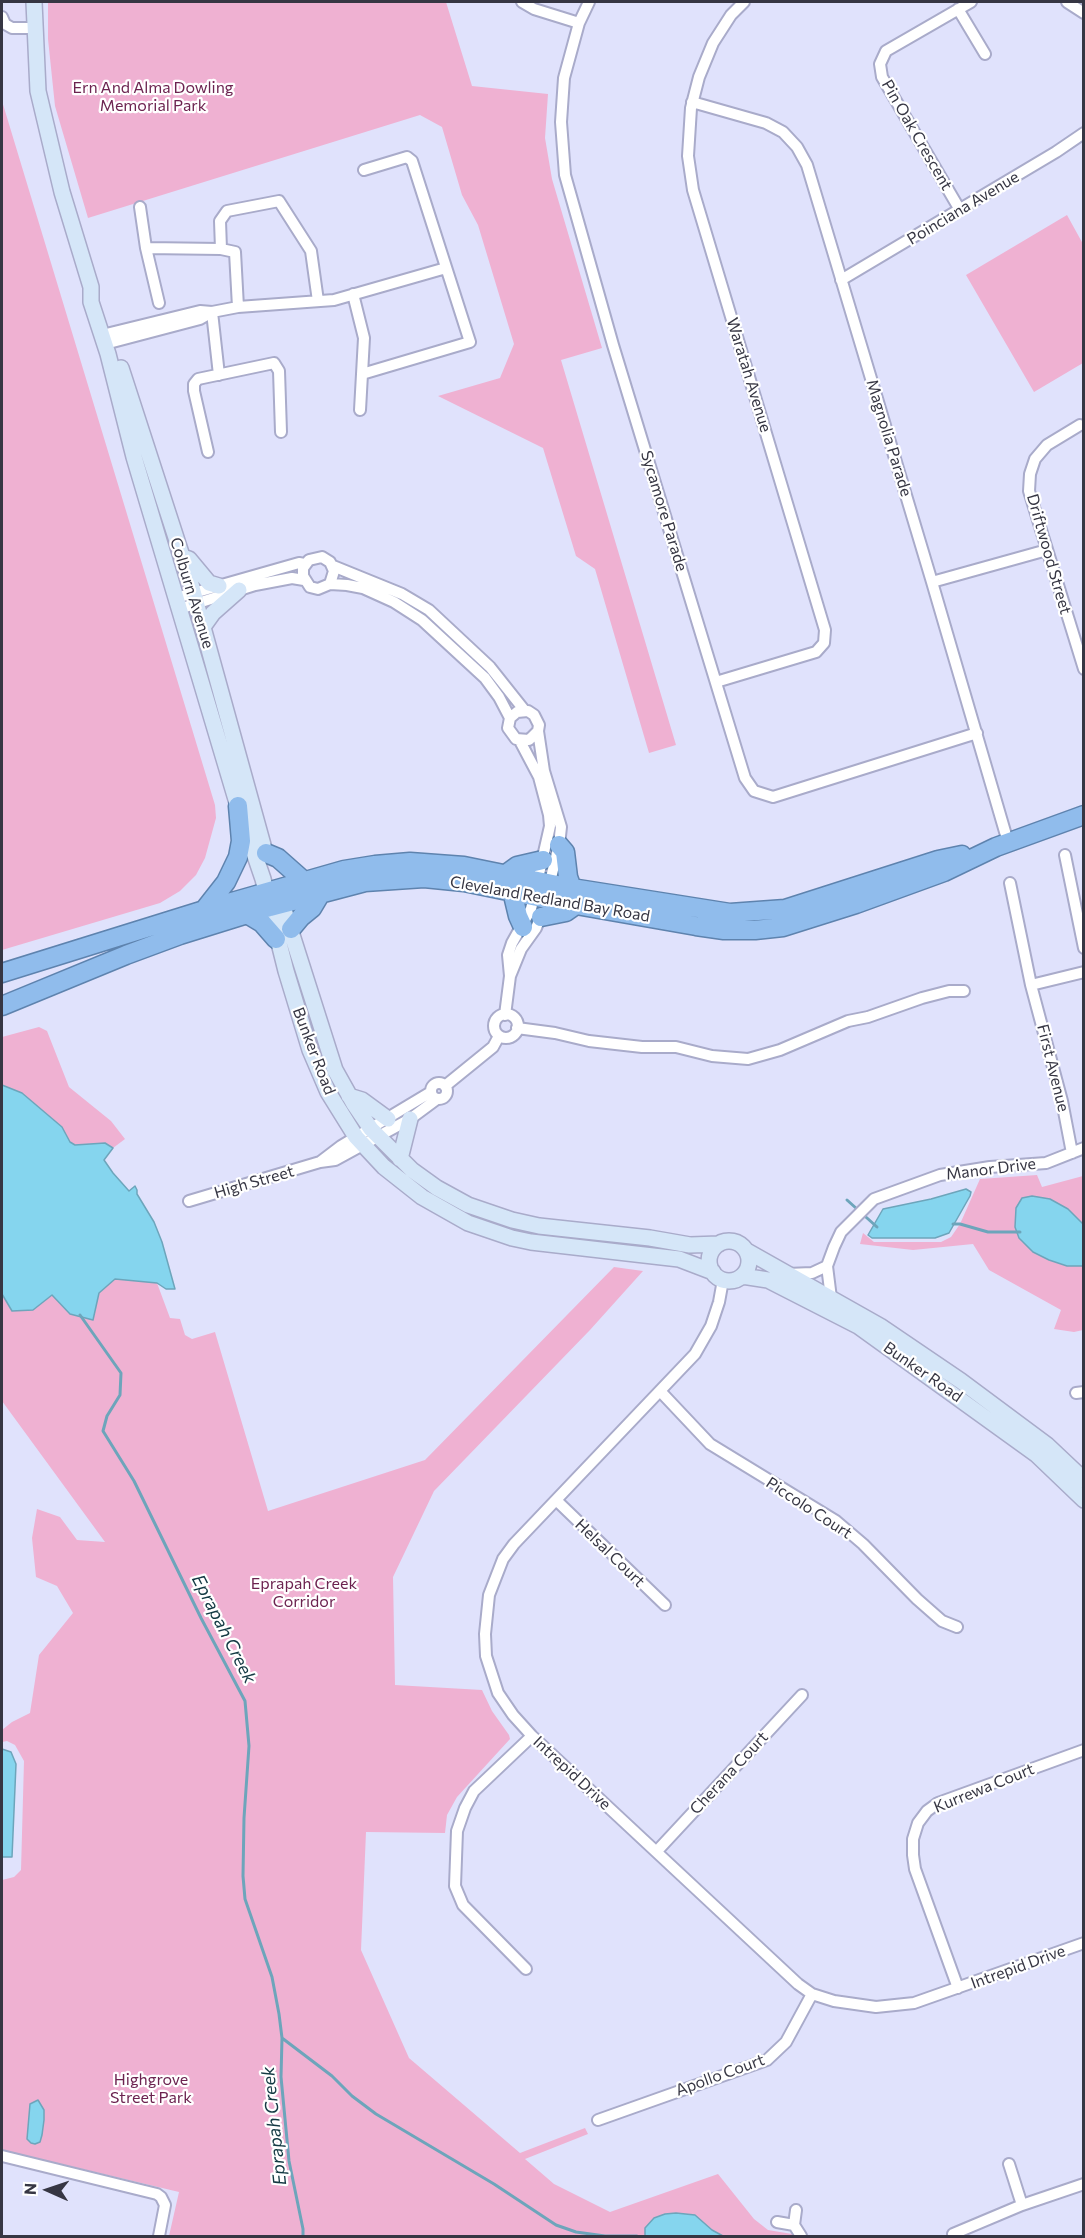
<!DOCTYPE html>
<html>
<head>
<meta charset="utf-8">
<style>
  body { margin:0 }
  #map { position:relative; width:1085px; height:2238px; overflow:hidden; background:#e0e2fc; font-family:Commissioner,sans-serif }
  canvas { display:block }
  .frame { position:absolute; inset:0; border:3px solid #363643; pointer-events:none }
  .north { position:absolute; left:18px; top:2160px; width:60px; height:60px; -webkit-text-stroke:4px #fff; paint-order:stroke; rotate:273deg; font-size:16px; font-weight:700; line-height:24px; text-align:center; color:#363643 }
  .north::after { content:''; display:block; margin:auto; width:21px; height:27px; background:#363643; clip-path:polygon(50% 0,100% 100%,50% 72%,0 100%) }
</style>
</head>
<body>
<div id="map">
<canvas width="1085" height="2238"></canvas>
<div class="frame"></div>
<div class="north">N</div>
</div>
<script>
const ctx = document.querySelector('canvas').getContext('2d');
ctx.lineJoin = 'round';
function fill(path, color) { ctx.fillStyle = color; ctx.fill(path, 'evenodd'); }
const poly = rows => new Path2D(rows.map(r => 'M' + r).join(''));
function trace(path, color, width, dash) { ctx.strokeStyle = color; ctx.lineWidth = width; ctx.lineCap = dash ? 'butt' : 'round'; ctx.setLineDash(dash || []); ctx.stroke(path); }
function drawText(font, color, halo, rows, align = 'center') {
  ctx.font = font + ' Commissioner,sans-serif'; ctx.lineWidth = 4.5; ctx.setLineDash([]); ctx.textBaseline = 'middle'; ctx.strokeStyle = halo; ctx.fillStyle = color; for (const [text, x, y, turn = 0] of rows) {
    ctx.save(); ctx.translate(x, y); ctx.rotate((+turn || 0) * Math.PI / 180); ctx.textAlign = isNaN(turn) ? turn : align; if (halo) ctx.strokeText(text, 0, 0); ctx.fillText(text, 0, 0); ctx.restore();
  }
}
fill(poly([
  [48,2,446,2,472,86,548,94,545,138,552,179,602,348,561,360,676,745,649,753,595,569,576,556,543,448,438,396,500,378,514,344,478,225,462,195,442,127,420,115,88,218,55,106,48,39],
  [2,101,215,805,216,818,205,858,196,875,180,891,160,903,2,950],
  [1067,215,1083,244,1083,363,1034,392,966,275],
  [39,1027,47,1031,69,1087,111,1121,125,1139,113,1148,105,1143,75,1146,70,1142,62,1127,22,1093,2,1085,2,1037],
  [1037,1175,1042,1187,1083,1176,1083,1224,1067,1209,1016,1208,1015,1227,1019,1238,1033,1252,1067,1266,1083,1266,1083,1330,1074,1332,1054,1329,1061,1310,989,1270,973,1244,913,1250,860,1244,863,1233,874,1242,941,1242,951,1237,960,1224,980,1179],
  [614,1267,643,1271,590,1330,434,1491,393,1577,395,1685,482,1690,492,1711,509,1735,510,1739,457,1797,447,1815,445,1833,366,1832,361,1950,409,2058,520,2153,585,2128,588,2134,525,2159,554,2184,610,2212,718,2174,754,2219,768,2230,792,2234,794,2236,169,2236,179,2192,2,2150,2,1880,14,1877,21,1870,24,1761,15,1745,7,1741,2,1742,2,1730,12,1722,30,1713,39,1655,73,1613,57,1586,36,1577,32,1538,37,1509,60,1517,77,1540,105,1542,2,1401,2,1294,12,1311,33,1310,52,1295,70,1314,93,1320,99,1293,115,1279,157,1283,170,1318,180,1319,185,1335,192,1339,215,1332,268,1511,425,1460]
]), '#efb1d2');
const water = poly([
  [2,1085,22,1093,62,1127,70,1142,75,1145,105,1143,113,1148,104,1160,113,1173,129,1191,135,1186,137,1190,137,1194,154,1222,162,1242,175,1289,166,1289,157,1283,115,1279,99,1293,93,1320,70,1314,52,1295,33,1310,12,1311,2,1294,2,1085],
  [966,1189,971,1192,970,1196,949,1233,935,1238,872,1238,868,1235,883,1209,931,1199,966,1189],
  [1032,1196,1050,1199,1068,1209,1083,1224,1083,1266,1067,1266,1049,1260,1033,1252,1019,1238,1015,1227,1016,1208,1022,1198,1032,1196],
  [2,1749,11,1752,16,1764,12,1857,2,1857,2,1749],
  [38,2100,44,2110,44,2120,42,2135,40,2142,35,2144,31,2143,27,2139,30,2104,38,2100],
  [676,2213,695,2215,712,2230,723,2236,645,2236,645,2228,654,2218,665,2214,676,2213]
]);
fill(water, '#85d5ee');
trace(water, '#6da5bb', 1.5);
trace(poly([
  [847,1200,877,1227],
  [953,1224,960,1224,988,1232,1020,1232],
  [80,1315,121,1373,120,1395,107,1416,103,1431,134,1481,201,1618,245,1701,249,1746,244,1818,243,1876,245,1899,272,1977,279,2014,282,2038,281,2077,289,2161,303,2229,303,2236],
  [282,2038,332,2076,352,2096,376,2114,494,2184,556,2225,576,2232,605,2236,637,2236]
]), '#6da5bb', 3);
const minor = poly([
  [522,2,534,9,579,23],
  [589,2,579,23,564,78,561,122,565,175,613,345,745,778,754,791,773,797,977,733],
  [1067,2,1084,13],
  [958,9,985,54],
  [2,17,5,24,12,28,34,28],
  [692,102,766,123,783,132,797,147,807,165,932,582,1008,842],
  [140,207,146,248,159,303],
  [960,210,882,77,880,64,886,51,971,2],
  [146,248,221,249,235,252,238,307],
  [221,249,220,221,227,211,279,201,311,251,318,301],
  [841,280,1056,152,1084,133],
  [353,294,364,338,360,410],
  [212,312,219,375],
  [102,335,200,311,212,312,238,307,334,300,446,268],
  [105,344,200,319,212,312],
  [362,374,470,342,412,161,407,157,364,170],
  [1080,425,1047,445,1035,459,1030,474,1029,491,1084,669],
  [208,452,194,391,194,384,198,379,274,363,279,371,281,432],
  [333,566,402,594,429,610,490,667,525,711],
  [932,582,1047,550],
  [330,584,334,571,330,562,322,557,309,560,303,568,303,576,310,587,318,589,330,584,347,585,363,588,394,602,422,620,485,678,499,697,510,718],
  [176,598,299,563,305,564],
  [179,609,255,585,292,578,304,580],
  [716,682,816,652,824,643,825,630,693,190,688,156,691,108,699,77,713,43,731,15,744,2],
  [538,731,529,740,516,739,508,728,510,718,517,712,528,711,534,715,539,725,538,731,544,771,561,827,559,845,549,886],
  [1065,855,1084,948],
  [1010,883,1031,985,1062,1101,1072,1153],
  [510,976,521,949,536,928,542,913],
  [1031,985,1084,972],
  '494 1026a12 12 0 1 1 24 0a12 12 0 1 1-24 0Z',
  [505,1015,510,976,508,955,512,943,531,909,550,826,549,815,539,777,520,741],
  [517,1028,555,1033,589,1041,642,1047,676,1047,712,1056,748,1059,780,1050,848,1021,868,1017,922,998,949,991,964,991],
  '431 1091a8 8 0 1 1 16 0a8 8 0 1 1-16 0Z',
  [445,1086,493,1047,499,1036],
  [320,1162,341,1146,431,1092],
  [189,1201,320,1162,335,1160,410,1119,437,1099],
  [787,1274,812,1273,827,1266],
  [723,1280,719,1302,711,1326,695,1354,514,1544,503,1559,489,1595,485,1634,486,1656,498,1693,513,1715,532,1736,798,1984,812,1994,834,2001,876,2007,914,2003,1084,1943],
  [831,1298,827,1266,834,1247,841,1232,874,1199,940,1175,990,1167,1046,1163,1084,1148],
  [660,1391,710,1444,836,1521,863,1544,917,1599,942,1621,957,1627],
  [1076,1393,1084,1392],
  [556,1500,665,1605],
  [657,1851,802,1695],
  [526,1969,463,1905,455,1886,457,1831,465,1808,474,1791,532,1736],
  [958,1988,915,1869,913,1855,913,1839,918,1823,927,1811,938,1803,1084,1750],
  [598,2120,767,2060,786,2042,812,1994],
  [2,2156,157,2194,161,2197,165,2205,159,2236],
  [1009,2164,1022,2205],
  [777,2222,794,2225,801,2236],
  [794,2225,796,2210],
  [954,2236,953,2234,1022,2205,1084,2184]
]);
const secondary = poly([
  [34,2,38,91,62,192,91,287,91,302,108,354,134,457,238,806,263,879,286,971,310,1050,328,1092,356,1137,384,1167,422,1197,468,1223,512,1238,531,1242,679,1259,713,1272],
  [121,368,191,584,263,845],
  [186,558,189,559,209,583,219,586],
  [203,627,213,613,239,590],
  [279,894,335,1070,354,1104,371,1129,412,1170,437,1188,468,1205,512,1220,539,1226,650,1238,690,1245,719,1244],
  [349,1096,362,1100,388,1119],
  [400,1159,410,1119],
  '709 1261a20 20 0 1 1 40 0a20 20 0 1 1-40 0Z',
  [747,1251,880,1326,961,1381,1047,1445,1084,1480],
  [742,1276,768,1280,858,1326,1037,1455,1084,1500]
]);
const trunk = poly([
  [559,845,565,852,568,877,572,888],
  [266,853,278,858,304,881],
  [506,874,517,866,543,860],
  [512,891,518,916,523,927],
  [204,910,226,882,238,857,241,841,238,806],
  [247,914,262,923,276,939],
  [541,917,566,912,576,905],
  [291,929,301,917,312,908,321,893],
  [2,973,204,910,344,870,375,865,410,862,464,866,572,888,730,913,785,909,938,860,962,855],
  [2,1006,126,955,180,935,270,907,365,882,424,878,464,882,576,905,696,926,724,930,755,930,783,927,856,904,944,872,996,847,1084,815]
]);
trace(minor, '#a9abca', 14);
trace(secondary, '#a9abca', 18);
trace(trunk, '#5e83ae', 21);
trace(minor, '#fff', 10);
trace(secondary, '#d5e6f8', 15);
trace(trunk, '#90bcec', 18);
drawText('16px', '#6c2350', '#fff', [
  ["Ern And Alma Dowling",153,88],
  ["Memorial Park",153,106],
  ["Eprapah Creek",304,1584],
  ["Corridor",304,1602],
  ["Highgrove",151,2080],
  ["Street Park",151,2098]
]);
drawText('16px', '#363643', '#fff', [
  ["Pin Oak Crescent",917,135,60],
  ["Poinciana Avenue",963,208,-31],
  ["Waratah Avenue",749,375,73],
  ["Magnolia Parade",889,438,73],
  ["Sycamore Parade",664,511,73],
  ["Driftwood Street",1049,554,74],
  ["Colburn Avenue",192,593,73],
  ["Cleveland Redland Bay Road",550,899,10],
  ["Bunker Road",314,1051,69],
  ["First Avenue",1053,1068,76],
  ["Manor Drive",991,1169,-7],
  ["High Street",254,1182,-16],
  ["Bunker Road",923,1372,35],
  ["Piccolo Court",809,1508,33],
  ["Helsal Court",610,1553,44],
  ["Intrepid Drive",572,1773,43],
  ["Cherana Court",729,1773,-47],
  ["Kurrewa Court",984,1788,-22],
  ["Intrepid Drive",1018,1967,-20],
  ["Apollo Court",720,2075,-20]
]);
drawText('italic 18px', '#133943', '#fff', [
  ["Eprapah Creek",224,1629,63],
  ["Eprapah Creek",274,2126,-96]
]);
</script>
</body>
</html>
